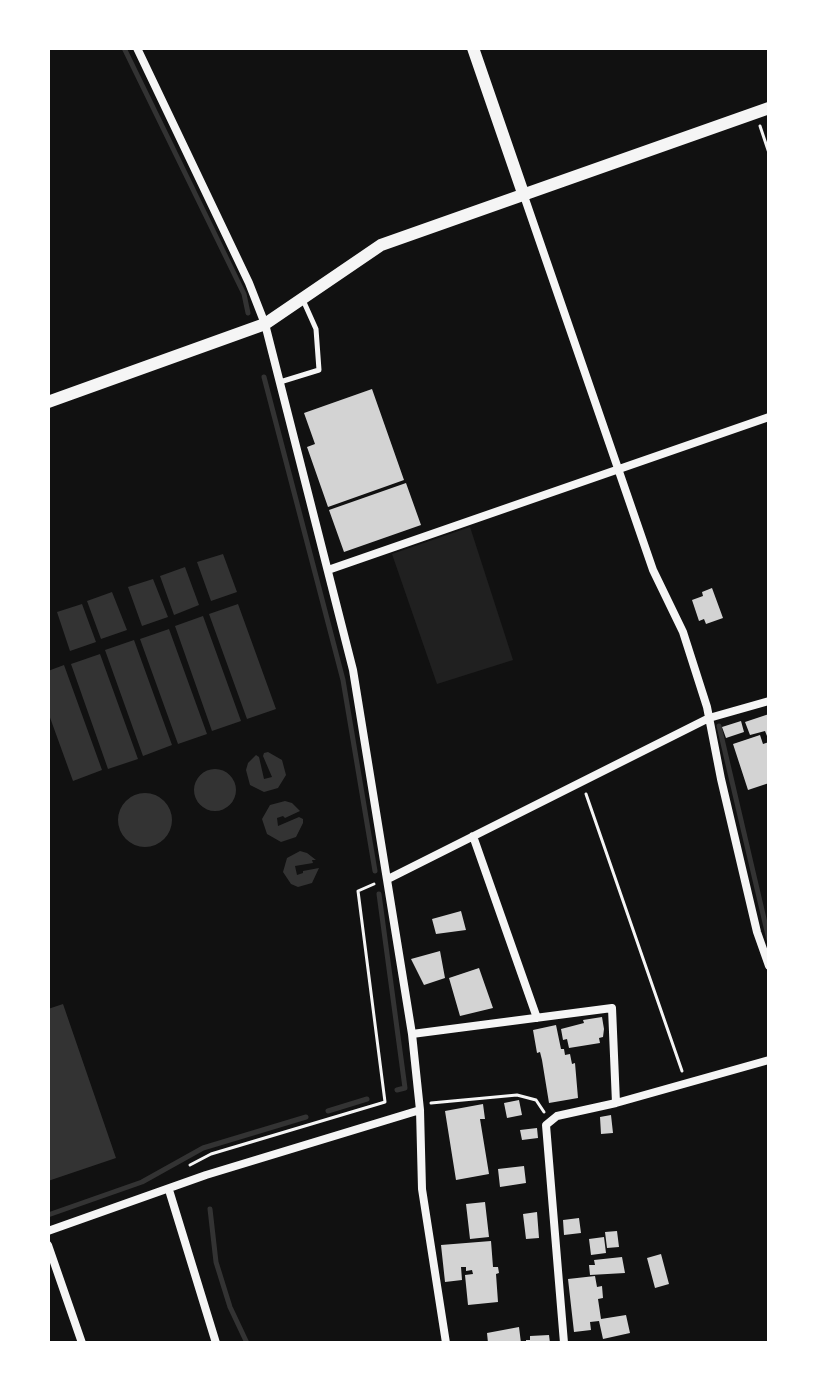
<!DOCTYPE html>
<html>
<head>
<meta charset="utf-8">
<style>
  body { margin:0 }
  #map { position:relative; width:817px; height:1391px; overflow:hidden; background:#111; font-family:Cabin,sans-serif }
  canvas { display:block }
  .frame { position:absolute; inset:0; border:50px solid #fff; pointer-events:none }
</style>
</head>
<body>
<div id="map">
<canvas width="817" height="1391"></canvas>
<div class="frame"></div>
</div>
<script>
const ctx = document.querySelector('canvas').getContext('2d');
ctx.lineJoin = 'round';
function fill(path, color) { ctx.fillStyle = color; ctx.fill(path, 'evenodd'); }
const poly = rows => new Path2D(rows.map(r => 'M' + r).join(''));
function trace(path, color, width, dash) { ctx.strokeStyle = color; ctx.lineWidth = width; ctx.lineCap = dash ? 'butt' : 'round'; ctx.setLineDash(dash || []); ctx.stroke(path); }
fill(poly([
  [470,527,513,660,437,684,392,554]
]), '#202020');
fill(poly([
  [223,554,237,592,211,601,197,562],
  [185,567,199,605,174,615,160,576],
  [153,579,168,617,142,626,128,587],
  [112,592,127,630,101,639,87,601],
  [82,604,96,642,70,651,57,612],
  [238,604,276,709,247,719,209,614],
  [203,616,241,721,212,731,175,626],
  [169,629,207,734,178,744,140,639],
  [134,640,172,745,143,756,105,650],
  [100,654,138,759,108,769,71,664],
  [64,665,102,770,73,781,48,712,48,671],
  [268,752,282,760,286,775,278,788,264,792,250,785,246,770,248,763,256,755,259,757,264,779,272,777,263,756,264,753],
  '194 790a21 21 0 1 1 42 0a21 21 0 1 1-42 0Z',
  '118 820a27 27 0 1 1 54 0a27 27 0 1 1-54 0Z',
  [285,801,292,803,300,811,285,818,283,816,277,818,278,826,299,817,303,819,303,823,296,837,281,842,267,834,262,819,270,805],
  [300,851,307,853,316,860,312,860,313,863,295,866,297,875,303,873,303,871,319,868,312,883,298,887,291,884,283,872,287,858],
  [63,1004,116,1158,48,1181,48,1009]
]), '#333');
trace(poly([
  [124,48,244,294,248,313],
  [264,377,343,680,375,871],
  [719,726,769,940],
  [379,894,405,1088,397,1090],
  [328,1111,367,1099],
  [210,1209,216,1262,230,1307,247,1343],
  [48,1215,142,1182,203,1148,306,1117]
]), '#333', 5);
fill(poly([
  [372,389,404,480,328,507,307,447,315,444,304,413],
  [406,483,421,525,344,552,329,510],
  [712,588,723,618,706,624,704,619,699,621,692,600,703,596,702,592],
  [769,714,769,741,765,731,750,735,745,722],
  [741,721,744,732,726,738,722,727],
  [760,735,763,744,769,742,769,783,748,790,733,744],
  [461,911,466,930,436,934,432,919],
  [440,951,445,978,424,985,411,959],
  [479,968,493,1008,460,1016,449,978],
  [602,1017,604,1029,603,1037,599,1038,600,1043,569,1048,567,1039,563,1040,561,1029,584,1023,583,1020],
  [556,1025,561,1049,564,1049,565,1055,570,1054,572,1064,575,1063,578,1098,549,1103,542,1060,540,1052,537,1053,533,1030],
  [519,1100,522,1115,507,1118,504,1103],
  [483,1104,485,1119,480,1119,489,1174,456,1180,445,1111],
  [611,1115,613,1133,601,1134,600,1117],
  [537,1128,538,1138,522,1140,520,1130],
  [524,1166,526,1183,500,1187,498,1169],
  [485,1202,489,1237,470,1239,466,1204],
  [537,1212,539,1238,526,1239,523,1214],
  [579,1218,581,1233,564,1235,563,1220],
  [617,1231,619,1247,607,1248,605,1232],
  [604,1237,606,1253,591,1255,589,1239],
  [491,1241,493,1267,498,1267,499,1273,496,1274,498,1302,468,1305,465,1275,473,1274,472,1270,466,1271,466,1267,461,1267,462,1280,445,1282,441,1245],
  [661,1254,669,1284,655,1288,647,1258],
  [622,1257,625,1273,590,1275,589,1265,595,1265,594,1260],
  [595,1276,597,1287,602,1286,603,1298,598,1299,601,1319,626,1315,630,1333,603,1339,599,1321,590,1322,591,1330,574,1332,568,1279],
  [519,1327,521,1343,488,1343,487,1333],
  [549,1335,550,1343,526,1343,526,1340,530,1340,530,1336]
]), '#d3d3d3');
trace(poly([
  [760,126,769,153],
  [586,794,682,1071],
  [431,1103,517,1095,536,1100,544,1112],
  [190,1165,211,1154,385,1102,358,891,374,884]
]), '#f5f5f5', 3);
trace(poly([
  [280,382,319,370,316,329,303,300]
]), '#f5f5f5', 5);
trace(poly([
  [137,48,249,283,265,324,353,670,412,1034,420,1110,422,1189,446,1343],
  [523,193,653,570,683,632,707,707,721,779,757,932,769,966],
  [328,570,769,417],
  [473,836,537,1018],
  [388,879,709,718,769,701],
  [412,1034,612,1008,616,1103],
  [169,1190,216,1343],
  [48,1231,206,1175,420,1110],
  [48,1245,82,1343],
  [564,1343,546,1125,557,1116,616,1103,769,1060]
]), '#f5f5f5', 8);
trace(poly([
  [473,48,523,193],
  [48,402,265,324,381,245,769,108]
]), '#f5f5f5', 12);
</script>
</body>
</html>
